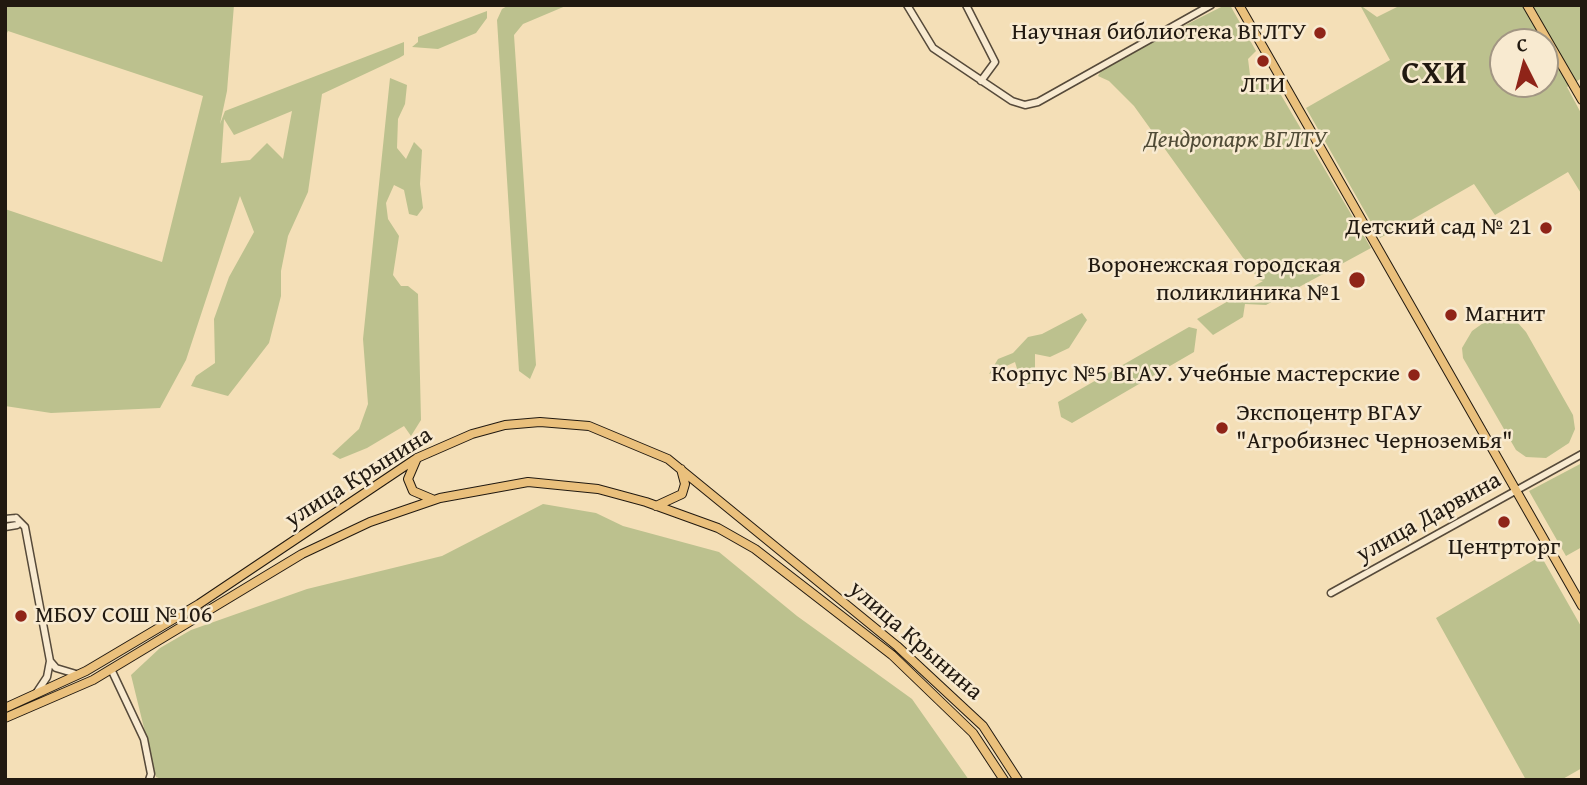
<!DOCTYPE html>
<html>
<head>
<meta charset="utf-8">
<style>
  body { margin:0 }
  #map { position:relative; width:1587px; height:785px; overflow:hidden; background:#f4dfb7; font-family:"Gentium Book Plus",serif }
  canvas { display:block }
  .frame { position:absolute; inset:0; border:7px solid #211910; pointer-events:none }
  .north { position:absolute; left:1489px; top:28px; width:70px; height:70px; box-sizing:border-box; background:#f8ead0; border:2px solid #a29683; border-radius:50%; rotate:354deg; font-size:19px; font-weight:700; line-height:28px; text-align:center; color:#211910 }
  .north::after { content:''; display:block; margin:auto; width:24px; height:32px; background:#8f2418; clip-path:polygon(50% 0,100% 100%,50% 72%,0 100%) }
</style>
</head>
<body>
<div id="map">
<canvas width="1587" height="785"></canvas>
<div class="frame"></div>
<div class="north">С</div>
</div>
<script>
const ctx = document.querySelector('canvas').getContext('2d');
ctx.lineJoin = 'round';
function fill(path, color) { ctx.fillStyle = color; ctx.fill(path, 'evenodd'); }
const poly = rows => new Path2D(rows.map(r => 'M' + r).join(''));
function trace(path, color, width, dash) { ctx.strokeStyle = color; ctx.lineWidth = width; ctx.lineCap = dash ? 'butt' : 'round'; ctx.setLineDash(dash || []); ctx.stroke(path); }
function drawText(font, color, halo, rows, align = 'center') {
  ctx.font = font + ' "Gentium Book Plus",serif'; ctx.lineWidth = 5; ctx.setLineDash([]); ctx.textBaseline = 'middle'; ctx.strokeStyle = halo; ctx.fillStyle = color; for (const [text, x, y, turn = 0] of rows) {
    ctx.save(); ctx.translate(x, y); ctx.rotate((+turn || 0) * Math.PI / 180); ctx.textAlign = isNaN(turn) ? turn : align; if (halo) ctx.strokeText(text, 0, 0); ctx.fillText(text, 0, 0); ctx.restore();
  }
}
fill(poly([
  [5,5,234,5,227,91,220,124,225,111,404,42,404,55,399,58,322,94,308,192,288,236,281,271,281,296,269,343,228,396,191,386,196,376,215,363,214,319,229,277,254,232,240,196,186,360,160,408,51,413,5,406,5,209,162,262,203,96,8,31,5,37],
  [292,111,283,159,267,143,250,160,221,163,224,119,234,135],
  [509,5,568,5,523,24,514,35,536,365,530,379,519,371,497,20,502,9],
  [1225,5,1230,5,1256,51,1248,59,1250,75,1257,81,1271,78,1371,248,1266,305,1245,304,1243,317,1213,335,1197,319,1263,281,1259,280,1134,106,1109,81,1098,76,1103,67],
  [1360,5,1377,17,1401,5,1582,5,1582,78,1567,87,1582,115,1582,195,1568,172,1495,215,1474,184,1380,238,1306,108,1390,60],
  [1503,42,1545,42,1545,84,1503,84],
  [487,11,487,18,476,33,438,49,412,47,418,42,418,37],
  [390,78,407,85,405,104,398,119,397,148,406,159,414,142,422,150,420,184,423,208,417,216,409,214,404,190,394,185,386,203,388,219,399,236,393,275,401,286,408,286,418,294,421,420,411,436,404,426,367,448,340,459,332,454,359,429,368,404,363,339],
  [1082,313,1087,320,1069,348,1050,357,1035,354,1035,383,1022,385,1015,362,989,374,998,359,1013,353,1028,337,1042,334],
  [1501,317,1518,323,1526,332,1573,415,1575,429,1569,443,1546,458,1526,457,1516,450,1463,358,1462,348,1472,331,1486,321],
  [1189,327,1197,329,1194,352,1072,423,1061,417,1058,402],
  [1582,463,1582,547,1566,556,1529,491],
  [543,504,596,513,623,526,719,552,797,616,912,699,969,780,164,780,156,777,131,675,160,648,191,630,307,589,442,556],
  [1541,556,1582,628,1582,768,1561,780,1526,780,1436,618]
]), '#bcc18e');
const minor = poly([
  [907,5,933,48,1012,101,1025,105,1038,102,1211,5],
  [966,5,995,62,981,81],
  [16,518,25,527,50,661,47,677,37,692],
  [5,519,16,518],
  [5,527,17,525],
  [1331,593,1582,454],
  [50,661,56,668,76,674],
  [111,669,144,739,151,774,149,780]
]);
const major = poly([
  [1239,5,1582,606],
  [1527,5,1582,100],
  [417,458,408,479,413,491,432,499],
  [656,506,682,494,685,484,681,469],
  [5,708,86,671,199,604,417,458,472,434,505,425,540,422,589,426,668,459,897,646,983,726,1018,780],
  [5,718,93,680,302,554,370,522,440,498,528,482,598,489,646,502,718,528,755,549,892,655,973,733,1004,780]
]);
trace(minor, '#564a3a', 9);
trace(major, '#211910', 10);
trace(minor, '#f8ead0', 6);
trace(major, '#eac07c', 8);
for (const [x, y, r, color] of [
  [1320,33,7,"#8f2418"],
  [1263,61,7,"#8f2418"],
  [1546,228,7,"#8f2418"],
  [1357,280,9,"#8f2418"],
  [1451,315,7,"#8f2418"],
  [1414,375,7,"#8f2418"],
  [1222,428,7,"#8f2418"],
  [1504,522,7,"#8f2418"],
  [21,616,7,"#8f2418"]
]) { const dot = new Path2D(); dot.arc(x, y, r, 0, 2 * Math.PI); ctx.fillStyle = color; ctx.fill(dot); trace(dot, '#f8ead0', 2.5); }
drawText('24px', '#211910', '#f8ead0', [
  ["Научная библиотека ВГЛТУ",1306,33],
  ["ЛТИ",1263,86,"center"],
  ["Детский сад № 21",1532,228],
  ["Воронежская городская",1341,266],
  ["поликлиника №1",1341,294],
  ["Магнит",1465,315,"left"],
  ["Корпус №5 ВГАУ. Учебные мастерские",1400,375],
  ["Экспоцентр ВГАУ",1236,414,"left"],
  ["\"Агробизнес Черноземья\"",1236,442,"left"],
  ["Центрторг",1504,548,"center"],
  ["МБОУ СОШ №106",35,616,"left"]
], 'right');
drawText('italic 24px', '#504b36', '#f8ead0', [
  ["Дендропарк ВГЛТУ",1235,141]
]);
drawText('24px', '#211910', '#f8ead0', [
  ["улица Крынина",359,478,-32],
  ["улица Дарвина",1429,518,-29],
  ["улица Крынина",915,641,41]
]);
ctx.letterSpacing = '2px';
drawText('bold 32px', '#211910', '#f8ead0', [
  ["СХИ",1435,75]
]);
ctx.letterSpacing = '0px';
</script>
</body>
</html>
